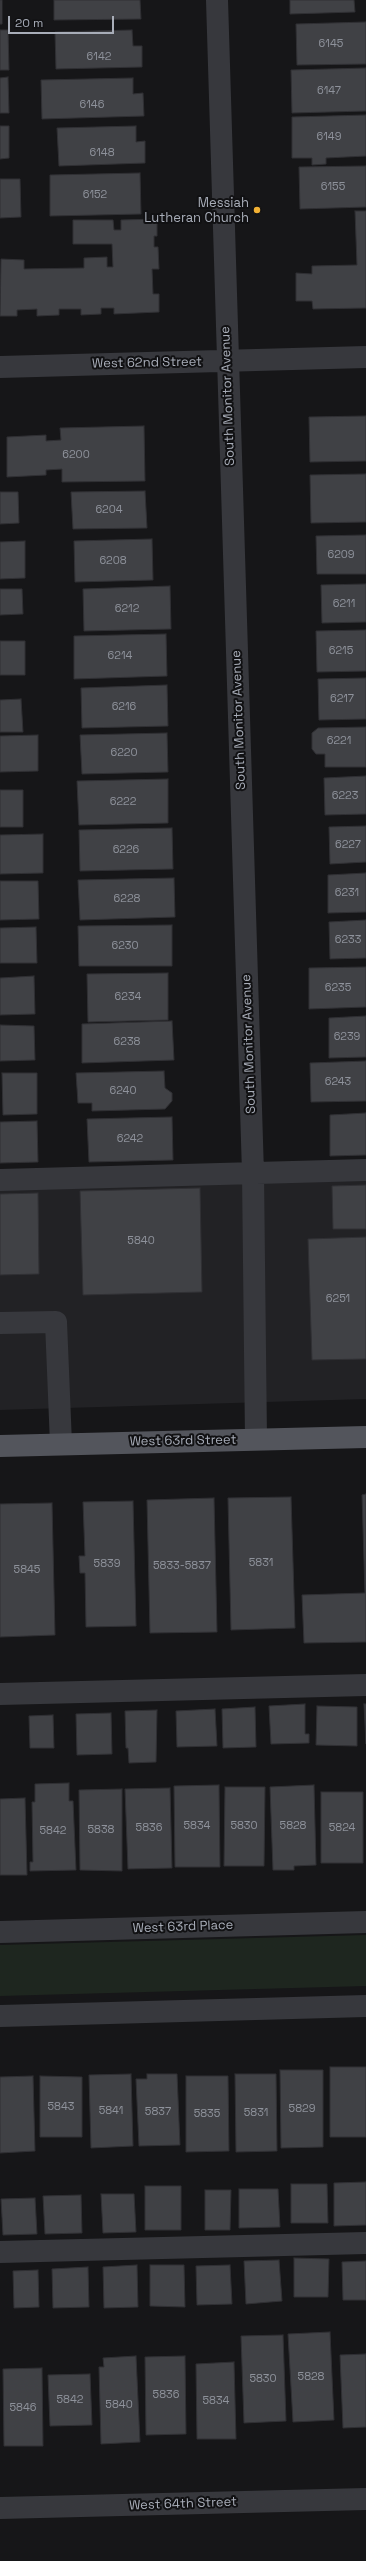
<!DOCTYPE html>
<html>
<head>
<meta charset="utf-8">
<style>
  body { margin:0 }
  #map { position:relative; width:366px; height:2561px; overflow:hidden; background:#161618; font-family:"Space Grotesk",sans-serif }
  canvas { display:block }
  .scale { position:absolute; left:8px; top:16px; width:106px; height:18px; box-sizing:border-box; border:2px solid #a8adb8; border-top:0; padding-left:5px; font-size:12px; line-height:14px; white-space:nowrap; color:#a8adb8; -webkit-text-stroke:3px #111113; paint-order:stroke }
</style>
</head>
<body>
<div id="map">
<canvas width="366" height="2561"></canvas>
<div class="scale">20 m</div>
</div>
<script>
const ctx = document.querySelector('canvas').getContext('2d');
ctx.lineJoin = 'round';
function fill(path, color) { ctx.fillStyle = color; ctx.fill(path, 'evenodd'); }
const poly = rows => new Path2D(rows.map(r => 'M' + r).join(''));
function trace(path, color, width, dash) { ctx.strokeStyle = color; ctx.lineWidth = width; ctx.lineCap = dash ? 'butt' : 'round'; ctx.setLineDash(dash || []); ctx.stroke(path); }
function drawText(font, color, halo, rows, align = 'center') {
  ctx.font = font + ' "Space Grotesk",sans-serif'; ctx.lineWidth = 4; ctx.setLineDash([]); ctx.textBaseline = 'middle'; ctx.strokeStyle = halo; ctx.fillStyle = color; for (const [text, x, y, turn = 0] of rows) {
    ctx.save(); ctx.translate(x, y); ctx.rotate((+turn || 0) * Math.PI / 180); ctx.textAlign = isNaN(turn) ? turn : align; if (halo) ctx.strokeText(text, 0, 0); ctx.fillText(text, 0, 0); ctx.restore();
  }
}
fill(poly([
  [366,1176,366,1399,0,1410,0,1187]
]), '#222225');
fill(poly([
  [366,1935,366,1986,0,1996,0,1945]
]), '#1e261f');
const building = poly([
  [0,0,2,0,2,24,0,24,0,0],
  [54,0,140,0,141,19,54,20,54,0],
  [290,0,354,0,355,12,290,14,290,0],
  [366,22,366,64,297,65,296,24,366,22],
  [0,30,8,30,9,70,0,70,0,30],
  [132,30,133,46,142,46,142,67,56,69,55,32,132,30],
  [366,68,366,111,292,113,291,70,366,68],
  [8,77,9,113,0,113,0,78,8,77],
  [133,78,133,94,143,93,144,116,42,119,41,80,133,78],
  [366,115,366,156,326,158,326,164,312,165,312,158,292,158,292,117,366,115],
  [0,126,9,126,9,158,0,159,0,126],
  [136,126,136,142,145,141,145,163,59,166,57,128,136,126],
  [366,166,366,207,300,209,299,167,366,166],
  [140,173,141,214,50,216,50,175,140,173],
  [0,179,20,179,21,217,0,218,0,179],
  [355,211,366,211,366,308,313,309,312,301,296,301,296,273,312,274,312,266,357,265,355,211],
  [157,219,157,236,154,236,154,247,158,247,159,269,152,269,153,294,159,294,159,312,114,314,114,308,101,308,101,314,81,315,81,309,59,309,59,315,37,316,37,309,17,310,17,316,0,316,1,259,24,260,24,269,84,268,84,258,107,257,107,267,113,267,112,244,73,244,73,220,113,220,114,230,121,230,121,220,157,219],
  [366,416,366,461,310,462,309,417,366,416],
  [144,426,145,481,62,482,62,469,46,470,46,475,7,477,7,437,46,435,46,441,61,440,60,428,144,426],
  [366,474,366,522,311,523,310,475,366,474],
  [145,491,147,528,73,529,71,492,145,491],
  [0,492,18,492,19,523,0,524,0,492],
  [366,535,366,574,317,574,316,536,366,535],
  [152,539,153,580,75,582,74,541,152,539],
  [25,541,25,578,0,579,0,542,25,541],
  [366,584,366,622,322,623,321,585,366,584],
  [170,586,171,629,84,631,83,589,170,586],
  [0,589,22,589,23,614,0,615,0,589],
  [366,630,366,671,317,672,316,631,366,630],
  [166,634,167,676,74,679,74,636,166,634],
  [0,641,25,641,25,675,0,675,0,641],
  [366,678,366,719,319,720,318,679,366,678],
  [167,685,168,726,82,728,81,688,167,685],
  [21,699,23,732,0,732,0,700,21,699],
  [366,727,366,767,325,767,325,754,316,754,312,749,312,733,318,728,366,727],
  [167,733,168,772,82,774,80,735,167,733],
  [38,735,38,771,0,772,0,736,38,735],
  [366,776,366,814,325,815,324,778,366,776],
  [168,779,168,823,79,825,77,781,168,779],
  [0,790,23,790,23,827,0,827,0,790],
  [366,826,366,862,330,864,329,827,366,826],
  [172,828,173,869,80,871,79,830,172,828],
  [43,834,43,873,0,874,0,835,43,834],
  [366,873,366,912,328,913,328,875,366,873],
  [174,878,175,917,80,920,78,880,174,878],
  [0,881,38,881,39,919,0,920,0,881],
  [366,920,366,958,330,959,329,922,366,920],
  [172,925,172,966,79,966,78,926,172,925],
  [36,927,37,963,0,963,0,928,36,927],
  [366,967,366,1007,309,1009,309,968,366,967],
  [168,973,168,1020,88,1022,87,974,168,973],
  [34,976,35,1014,0,1015,0,978,34,976],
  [366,1016,366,1057,329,1058,329,1018,366,1016],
  [172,1021,174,1060,82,1063,82,1024,172,1021],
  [0,1025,34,1026,35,1060,0,1061,0,1025],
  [366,1061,366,1101,311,1102,310,1063,366,1061],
  [164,1071,165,1088,172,1093,172,1101,165,1109,92,1111,92,1103,78,1103,76,1073,164,1071],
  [2,1073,37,1073,37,1114,3,1115,2,1073],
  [366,1113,366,1155,330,1156,330,1115,366,1113],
  [172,1117,173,1160,89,1162,87,1119,172,1117],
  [37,1121,38,1162,0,1163,0,1122,37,1121],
  [366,1185,366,1229,333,1229,332,1186,366,1185],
  [200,1188,202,1292,83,1295,80,1191,200,1188],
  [38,1193,39,1274,0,1275,0,1194,38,1193],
  [366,1237,366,1359,312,1360,308,1239,366,1237],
  [366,1494,366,1642,304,1643,302,1595,365,1593,362,1495,366,1494],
  [291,1497,295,1628,231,1630,228,1498,291,1497],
  [214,1498,217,1632,150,1633,147,1500,214,1498],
  [133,1501,136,1626,86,1627,85,1573,80,1573,79,1556,85,1556,83,1502,133,1501],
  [52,1503,55,1635,0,1637,0,1504,52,1503],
  [305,1704,305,1734,309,1734,309,1743,271,1744,269,1706,305,1704],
  [364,1704,366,1704,366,1744,364,1704],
  [317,1706,357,1707,357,1746,316,1745,317,1706],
  [255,1707,256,1747,223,1748,222,1709,255,1707],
  [215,1709,217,1746,177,1747,176,1711,215,1709],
  [157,1710,156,1762,129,1763,128,1748,126,1748,125,1711,157,1710],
  [111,1713,112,1754,77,1755,76,1714,111,1713],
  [53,1715,54,1748,30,1748,29,1716,53,1715],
  [69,1783,69,1801,73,1801,76,1870,30,1871,30,1862,33,1862,32,1802,35,1802,35,1784,69,1783],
  [219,1785,220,1867,175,1867,174,1786,219,1785],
  [314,1785,316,1865,294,1866,294,1870,273,1870,270,1787,314,1785],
  [225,1787,265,1787,264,1866,224,1866,225,1787],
  [170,1788,172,1868,128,1869,125,1789,170,1788],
  [122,1789,122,1871,80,1870,79,1790,122,1789],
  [321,1792,363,1792,363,1863,321,1863,321,1792],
  [25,1798,27,1875,0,1875,0,1799,25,1798],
  [330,2067,366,2067,366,2137,330,2137,330,2067],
  [280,2070,323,2070,323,2147,281,2148,280,2070],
  [131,2074,133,2146,91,2148,89,2075,131,2074],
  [147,2074,177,2074,180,2145,139,2146,136,2079,147,2079,147,2074],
  [235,2074,276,2074,277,2151,236,2152,235,2074],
  [33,2076,35,2151,0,2153,0,2077,33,2076],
  [40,2076,82,2077,82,2137,40,2137,40,2076],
  [186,2076,228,2076,229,2151,186,2152,186,2076],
  [366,2182,366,2225,334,2226,334,2183,366,2182],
  [291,2184,327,2184,328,2223,291,2223,291,2184],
  [145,2186,181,2186,181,2230,145,2230,145,2186],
  [239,2189,278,2189,280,2227,239,2228,239,2189],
  [205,2190,231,2190,230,2230,205,2230,205,2190],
  [101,2194,134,2194,136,2232,103,2233,101,2194],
  [81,2195,82,2233,45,2234,43,2196,81,2195],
  [35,2198,37,2234,3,2235,1,2199,35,2198],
  [294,2258,329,2259,328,2297,294,2297,294,2258],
  [279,2260,282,2301,246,2304,244,2261,279,2260],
  [366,2261,366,2300,343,2300,342,2262,366,2261],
  [137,2265,138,2307,104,2308,103,2267,137,2265],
  [150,2265,184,2265,185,2307,150,2306,150,2265],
  [230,2265,232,2304,197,2305,196,2266,230,2265],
  [88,2267,89,2307,53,2308,52,2269,88,2267],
  [38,2270,39,2307,14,2308,13,2271,38,2270],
  [330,2332,334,2420,293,2422,288,2334,330,2332],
  [283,2335,286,2421,244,2423,241,2336,283,2335],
  [366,2354,366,2427,343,2428,340,2355,366,2354],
  [136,2356,140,2442,101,2444,99,2367,104,2367,103,2358,136,2356],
  [185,2356,186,2434,146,2435,145,2357,185,2356],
  [234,2362,236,2439,197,2439,196,2364,234,2362],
  [42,2368,43,2446,4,2446,3,2369,42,2368],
  [90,2374,92,2425,50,2426,48,2375,90,2374]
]);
fill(building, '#404145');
trace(building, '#303034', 1);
trace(poly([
  [217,0,253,1173,256,1439],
  [0,367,366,357],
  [0,1180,366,1170],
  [0,1323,56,1322,61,1444],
  [0,1694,366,1685],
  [0,1932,366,1922],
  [0,2016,366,2006],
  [0,2252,366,2243],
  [0,2508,366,2499]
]), '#37383d', 22);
trace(poly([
  [0,1446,366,1437]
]), '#53555c', 22);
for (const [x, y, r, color] of [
  [257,210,4,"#f2b134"]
]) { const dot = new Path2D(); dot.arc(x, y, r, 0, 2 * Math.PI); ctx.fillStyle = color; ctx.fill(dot); trace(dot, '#111113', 1.5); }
drawText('11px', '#8e929b', null, [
  ["6145",331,44],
  ["6142",99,57],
  ["6147",329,91],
  ["6146",92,105],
  ["6149",329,137],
  ["6148",102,153],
  ["6155",333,187],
  ["6152",95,195],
  ["6200",76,455],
  ["6204",109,510],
  ["6209",341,555],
  ["6208",113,561],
  ["6211",344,604],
  ["6212",127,609],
  ["6215",341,651],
  ["6214",120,656],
  ["6217",342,699],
  ["6216",124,707],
  ["6221",339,741],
  ["6220",124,753],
  ["6223",345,796],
  ["6222",123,802],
  ["6227",348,845],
  ["6226",126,850],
  ["6231",347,893],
  ["6228",127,899],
  ["6233",348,940],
  ["6230",125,946],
  ["6235",338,988],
  ["6234",128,997],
  ["6239",347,1037],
  ["6238",127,1042],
  ["6243",338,1082],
  ["6240",123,1091],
  ["6242",130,1139],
  ["5840",141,1241],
  ["6251",338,1299],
  ["5831",261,1563],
  ["5839",107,1564],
  ["5833-5837",182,1566],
  ["5845",27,1570],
  ["5834",197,1826],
  ["5830",244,1826],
  ["5828",293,1826],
  ["5836",149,1828],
  ["5824",342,1828],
  ["5838",101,1830],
  ["5842",53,1831],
  ["5843",61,2107],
  ["5829",302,2109],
  ["5841",111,2111],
  ["5837",158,2112],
  ["5831",256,2113],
  ["5835",207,2114],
  ["5828",311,2377],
  ["5830",263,2379],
  ["5836",166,2395],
  ["5842",70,2400],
  ["5834",216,2401],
  ["5840",119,2405],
  ["5846",23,2408]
]);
drawText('13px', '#a8adb8', '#111113', [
  ["Messiah",249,203],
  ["Lutheran Church",249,218]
], 'right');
drawText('13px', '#a8adb8', '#111113', [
  ["West 62nd Street",147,363,-1],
  ["South Monitor Avenue",228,396,-92],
  ["South Monitor Avenue",239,720,-92],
  ["South Monitor Avenue",249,1044,-92],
  ["West 63rd Street",183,1441,-1],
  ["West 63rd Place",183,1927,-2],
  ["West 64th Street",183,2504,-2]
]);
</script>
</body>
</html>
